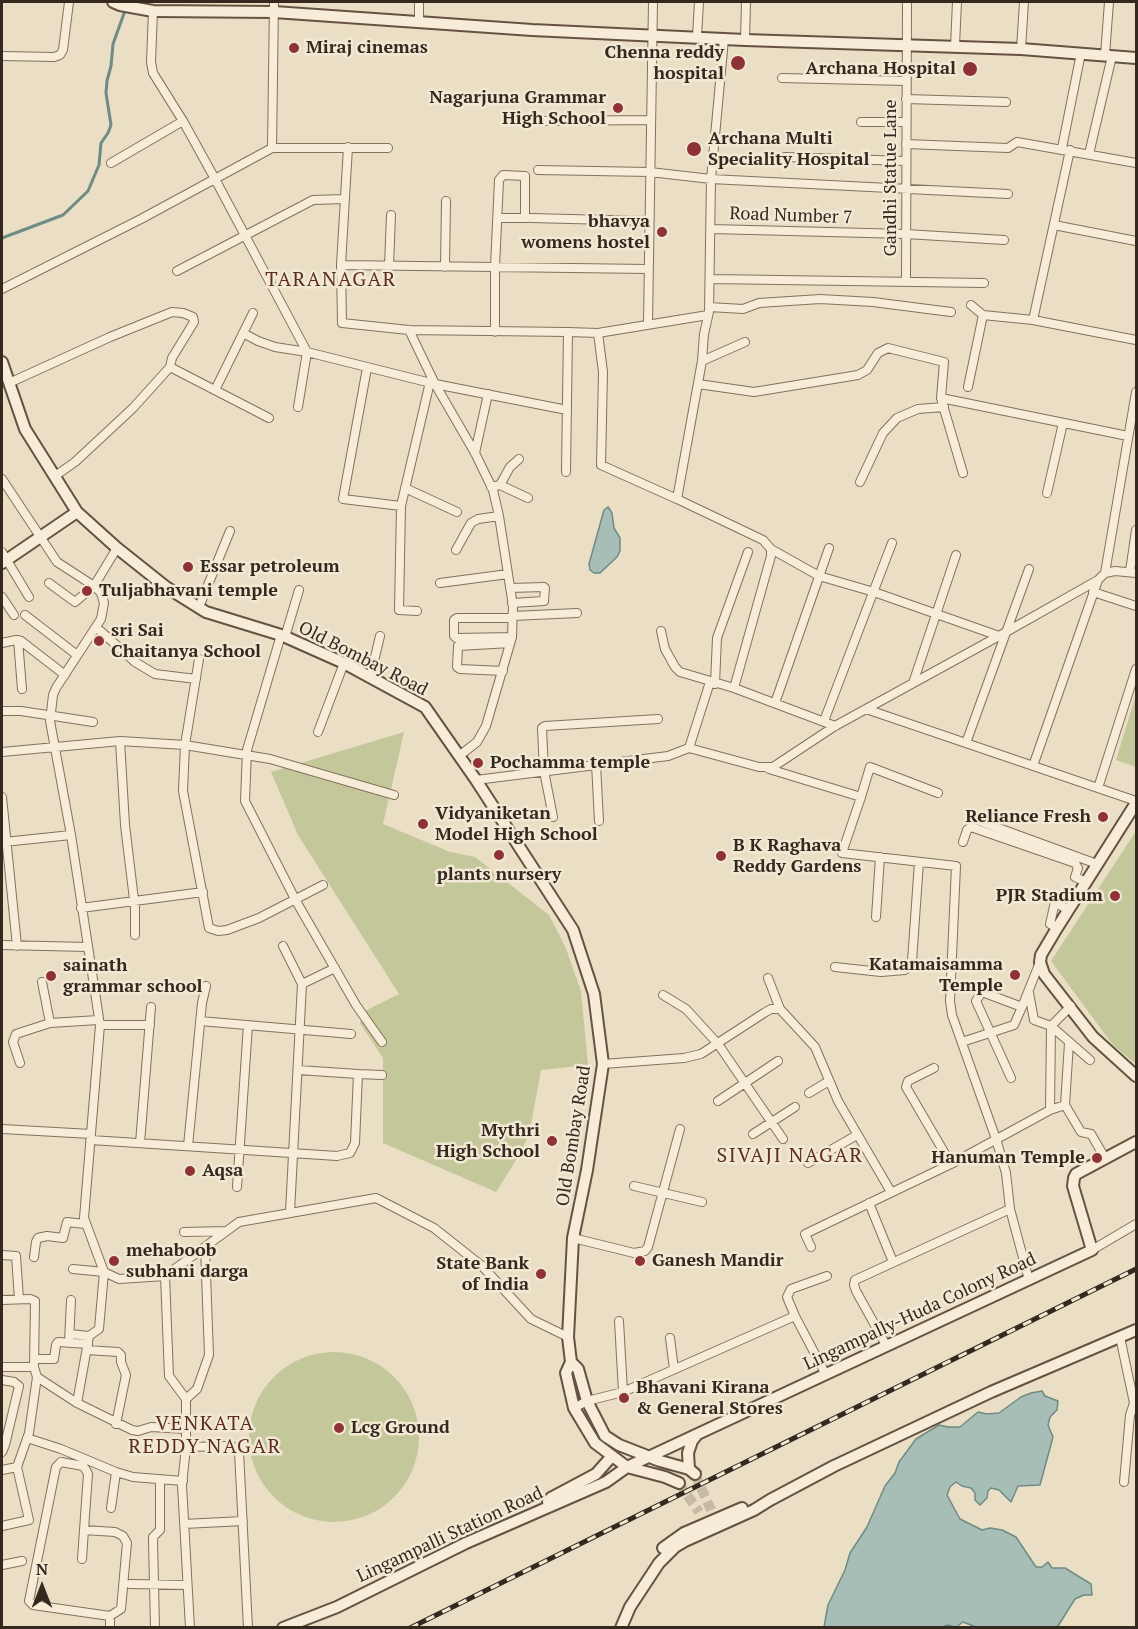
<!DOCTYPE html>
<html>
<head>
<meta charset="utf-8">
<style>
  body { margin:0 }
  #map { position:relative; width:1138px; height:1629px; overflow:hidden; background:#eadec5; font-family:"PT Serif",serif }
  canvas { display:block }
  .frame { position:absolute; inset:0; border:3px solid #35291f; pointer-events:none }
  .north { position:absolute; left:12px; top:1557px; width:60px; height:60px; -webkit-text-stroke:4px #f2e9d4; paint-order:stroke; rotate:0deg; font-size:16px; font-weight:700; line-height:24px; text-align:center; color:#35291f }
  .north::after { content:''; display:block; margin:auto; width:21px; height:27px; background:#35291f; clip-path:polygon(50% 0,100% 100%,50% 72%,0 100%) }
</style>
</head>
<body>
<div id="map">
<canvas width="1138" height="1629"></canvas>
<div class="frame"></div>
<div class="north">N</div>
</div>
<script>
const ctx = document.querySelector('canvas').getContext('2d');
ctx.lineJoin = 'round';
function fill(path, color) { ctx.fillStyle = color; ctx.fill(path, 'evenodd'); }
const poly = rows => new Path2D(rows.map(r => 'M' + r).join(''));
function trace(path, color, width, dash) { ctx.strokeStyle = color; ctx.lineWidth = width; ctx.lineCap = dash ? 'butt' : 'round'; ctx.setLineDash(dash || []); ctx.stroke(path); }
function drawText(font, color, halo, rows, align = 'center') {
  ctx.font = font + ' "PT Serif",serif'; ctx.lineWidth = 5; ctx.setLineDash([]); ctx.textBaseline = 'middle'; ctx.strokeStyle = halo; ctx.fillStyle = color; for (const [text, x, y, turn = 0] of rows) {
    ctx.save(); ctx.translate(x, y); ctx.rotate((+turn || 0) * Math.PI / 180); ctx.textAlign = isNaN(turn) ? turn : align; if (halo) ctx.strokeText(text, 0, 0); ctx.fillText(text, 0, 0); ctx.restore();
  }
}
fill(poly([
  [1136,695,1136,767,1116,760],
  [404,732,383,824,450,852,475,857,549,915,565,946,581,991,588,1065,541,1070,529,1135,518,1157,496,1192,383,1143,383,1058,360,1023,365,1011,399,994,298,835,271,772],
  [1136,831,1136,1064,1113,1045,1051,961],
  '249 1437a85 85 0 1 1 170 0a85 85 0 1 1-170 0Z'
]), '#c3c79a');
const water = poly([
  [608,507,612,513,614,528,620,538,620,551,617,557,600,573,594,573,590,570,589,564,604,510,608,507],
  [1042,1391,1045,1396,1058,1401,1057,1410,1050,1417,1048,1425,1053,1437,1040,1485,1018,1486,1011,1502,999,1490,991,1488,988,1491,987,1498,980,1505,975,1500,975,1493,971,1488,962,1486,956,1482,950,1487,947,1495,960,1519,982,1530,990,1528,1002,1530,1016,1537,1036,1567,1042,1567,1048,1562,1052,1568,1065,1568,1091,1584,1092,1595,1084,1595,1075,1599,1058,1626,1054,1627,976,1627,963,1622,956,1627,947,1625,941,1628,824,1627,828,1605,845,1570,850,1553,867,1527,885,1486,895,1473,899,1462,916,1439,939,1425,948,1427,960,1427,978,1412,987,1414,999,1413,1021,1397,1031,1393,1042,1391]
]);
fill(water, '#a7beb7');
trace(water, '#6e8b84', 1.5);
trace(poly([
  [2,238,63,215,88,191,99,165,101,143,108,133,111,125,106,93,107,81,111,66,113,44,126,8]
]), '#6e8b84', 3);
trace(poly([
  [695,1474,711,1510],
  [679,1483,699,1512]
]), '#c6baa4', 10, [10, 5]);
const street = poly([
  [274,2,272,148,388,148],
  [153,11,151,62,153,73,183,121,215,179,307,352,435,384,567,410],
  [419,22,419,2],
  [697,36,699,2],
  [745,40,746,2],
  [955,46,957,2],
  [1021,49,1024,2],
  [1105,55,1109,2],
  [2,56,54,57,60,55,63,50,69,2],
  [782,78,906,81],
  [906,99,1006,102],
  [536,121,651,120],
  [861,122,906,122],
  [906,144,1008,148,1017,142,1136,163],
  [348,147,341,265,342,323,409,330,568,332,566,472],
  [1062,148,1081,53],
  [1089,154,1112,56],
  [785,157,906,161],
  [111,163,183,121],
  [538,170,650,172,711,179,1008,194],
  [498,218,528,218],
  [531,218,649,221],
  [1054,225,1136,241],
  [711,229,906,234,1004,240],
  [341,265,648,269],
  [389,266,391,215],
  [445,267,446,201],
  [177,271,313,200,345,199],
  [711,279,984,283],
  [906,282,907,2],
  [2,289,141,219,272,148],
  [971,305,983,315,1033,320,1136,340],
  [709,307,743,309,759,303,820,299,873,302,951,312],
  [1033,320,1070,150],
  [648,323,653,2],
  [409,330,435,384,475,453,493,490,499,516,513,606,512,637,486,726,477,742,459,756],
  [495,332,495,267,499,180,503,175,525,176,525,218],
  [568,332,598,333,708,315],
  [243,333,258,341,275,347,307,352,298,407],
  [598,333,603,372,601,465,677,499,763,540,771,549,771,556,734,688],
  [702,361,745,342],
  [367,368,343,499,401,506,430,382],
  [9,383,110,337,172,312,183,313,193,317,194,322,172,358,170,367,269,418],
  [698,384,754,392,858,375,867,370,878,353,888,348,944,362,941,398,1128,436],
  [968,387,983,315],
  [215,390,253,313],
  [942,402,963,473],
  [475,453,488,394],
  [55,476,75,462,133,408,170,367],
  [2,479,57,562,94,586,75,602,49,583],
  [860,482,883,433,897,418,918,409,944,407],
  [500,485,510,467,519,459],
  [491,487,500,485,528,498],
  [405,488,457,512],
  [1047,493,1063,423],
  [677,499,702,361,704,334,709,312,711,179,724,39],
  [401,506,399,610,417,611],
  [117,548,94,586,101,593,104,603,101,619,56,688,53,695,50,721,71,835,100,1025,84,1218,104,1272,119,1279,165,1276,239,1222,376,1198,434,1228,482,1266,531,1319,568,1337],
  [771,549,819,576,874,592,999,636],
  [456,550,471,523,478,519,499,516],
  [2,552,29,597],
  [1130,571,1136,530],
  [1105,573,1136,392],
  [440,583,508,574],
  [510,588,544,587,545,588,544,601,512,603],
  [1093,592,1136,606],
  [2,597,14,615],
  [199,607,230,531],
  [25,615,77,655],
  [513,616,577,613],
  [96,627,135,662,155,674,196,679],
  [661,631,665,649,675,667,680,672,734,688,835,726],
  [281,635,247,750,245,801,296,901,356,1005,382,1042],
  [285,637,299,590],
  [512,637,456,638,454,636,454,620,457,618,513,618],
  [18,640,22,689],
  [2,643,16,640,21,641,65,675],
  [199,659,185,745,183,791,209,928,218,931,227,930,259,918,323,885],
  [503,671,460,669,457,667,458,646,510,643],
  [370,678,380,636],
  [913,683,956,555],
  [715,684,717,638,748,552],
  [775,703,829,548],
  [866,709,1136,801],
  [2,711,21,711,93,722],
  [824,721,892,543],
  [318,732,344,663],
  [120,741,125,825,135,908,135,935],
  [966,743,1029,569],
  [689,748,710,682],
  [2,752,120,741,185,745,270,759,394,795],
  [596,764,599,821],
  [1033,766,1098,580],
  [769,769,861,797,842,853,956,866,950,1001,952,1015,996,1139,1006,1173,1010,1209,1029,1280],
  [476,780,668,756,689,748,759,767,773,767,835,726,999,636,1098,580,1105,573,1115,571,1136,573],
  [1098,788,1136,669],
  [2,797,17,946],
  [861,797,870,767,938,793],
  [553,817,544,771,542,728,545,726,658,719],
  [971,818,1097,864],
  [4,842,71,835],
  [963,842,967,830,971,827,1075,863,1078,868,1075,877,1086,882],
  [81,908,203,892],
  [876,917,880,857],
  [1057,928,1050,924,1055,902,1068,910],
  [2,945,88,947],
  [283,946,302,984],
  [835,967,881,972,905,970,912,961,919,862],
  [768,978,780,1009],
  [42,982,50,1023],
  [1029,993,1034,1020,1051,1026,1090,1060],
  [663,995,686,1009,718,1044,783,1139],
  [200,1021,351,1034],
  [100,1025,150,1025],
  [962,1042,1014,1025,1022,1007],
  [20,1063,13,1042,16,1034,50,1023,98,1020],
  [603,1064,684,1058,701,1054,764,1013,771,1009,780,1009,815,1047,838,1101,891,1192],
  [934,1068,908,1081,906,1087,951,1164],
  [358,1074,382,1075],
  [1011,1078,976,1001,982,992,1022,1007,1040,962],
  [809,1093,829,1081],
  [718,1101,778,1061],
  [1065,1105,1069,1043],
  [1050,1110,1051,1026,1071,1006],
  [2,1129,91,1134],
  [753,1134,795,1107],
  [91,1140,337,1156,350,1153,355,1143,358,1074,298,1070],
  [140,1143,151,1007],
  [188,1146,202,1003,206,986],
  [808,1163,857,1135],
  [634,1186,702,1202],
  [237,1187,248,1025],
  [869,1203,893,1262],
  [290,1212,302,984,335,968],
  [184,1232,226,1231],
  [573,1238,634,1253,645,1251,648,1247,680,1129],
  [811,1247,805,1234,951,1164,1050,1110,1065,1105,1081,1132,1091,1134,1105,1158],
  [1092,1250,1136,1224],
  [2,1255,16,1256,19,1299],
  [34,1257,36,1242,38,1238,47,1236,63,1238,67,1222,85,1224],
  [73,1269,104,1272,99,1329,89,1336,77,1403],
  [165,1276,169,1376,186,1399,186,1447,182,1485,190,1628],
  [2,1300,30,1299,35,1301,34,1367],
  [619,1321,623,1392],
  [70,1334,89,1336],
  [1120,1337,1134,1403,1130,1415,1124,1482],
  [670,1338,674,1369],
  [69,1342,71,1300],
  [886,1345,856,1291,854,1285,855,1280,1010,1209],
  [87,1350,118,1352,121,1355,121,1362,126,1375,116,1424],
  [34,1359,54,1359,56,1345,58,1342,88,1344],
  [2,1367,34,1367,37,1377,77,1403,132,1430,138,1431,151,1427,186,1429],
  [825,1373,795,1316,787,1297,791,1289,827,1276],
  [2,1380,14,1382,19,1386,5,1445,2,1452],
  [186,1399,197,1389,209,1355,205,1247],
  [574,1408,587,1401,623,1392,795,1316],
  [27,1438,61,1449,116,1472],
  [186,1447,230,1446,236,1448,239,1452,248,1628],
  [61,1462,83,1466,86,1470,88,1474,84,1530,115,1532,123,1536,127,1543,121,1609,110,1616,33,1605,29,1601,56,1467,61,1462],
  [2,1470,17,1467],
  [111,1508,116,1472,133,1477,183,1481],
  [184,1524,243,1521],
  [2,1526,29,1520,17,1467,29,1433,37,1377],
  [82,1559,84,1530],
  [2,1565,22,1561],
  [130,1584,187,1585],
  [110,1628,110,1616],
  [155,1628,153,1540,153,1537,160,1530,160,1480]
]);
const secondary = poly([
  [113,2,120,5,153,11,274,12,532,30,745,40,1021,49,1136,58],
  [2,362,25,429,77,512,117,548,166,587,206,612,281,635,344,663,425,707,476,780,573,930,594,994,603,1064,587,1170,573,1238,568,1337,571,1362,566,1373,574,1408,595,1443,627,1467,665,1477,679,1483],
  [2,563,77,512],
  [1136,803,1057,928,1041,955,1040,962,1044,974,1093,1037,1136,1076],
  [571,1362,578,1369,587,1401,605,1436,619,1445,660,1461,689,1469,695,1474],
  [689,1469,688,1453,692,1441,696,1436],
  [548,1502,551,1498,596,1474,612,1456],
  [663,1548,684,1533,742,1508],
  [283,1628,337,1607,466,1543,606,1482,627,1467,1092,1250,1073,1186,1074,1178,1076,1174,1136,1142],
  [621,1628,630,1607,659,1563,675,1547,685,1541,754,1510,770,1500,834,1466,991,1392,1136,1330]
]);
trace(street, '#84715d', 10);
trace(secondary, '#665240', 14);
trace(street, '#f6ecd8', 8);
trace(secondary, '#f6ecd8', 10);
const rail = poly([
  [410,1628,1136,1269]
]);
trace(rail, '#35291f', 5);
trace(rail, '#f2e9d4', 3, [9]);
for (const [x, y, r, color] of [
  [294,48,6,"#8e3235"],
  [738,63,8,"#8e3235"],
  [970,69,8,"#8e3235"],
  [618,108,6,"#8e3235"],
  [694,149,8,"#8e3235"],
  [662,232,6,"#8e3235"],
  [188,567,6,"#8e3235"],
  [87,591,6,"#8e3235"],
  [99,641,6,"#8e3235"],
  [478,763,6,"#8e3235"],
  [1103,817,6,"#8e3235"],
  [423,824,6,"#8e3235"],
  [499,855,6,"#8e3235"],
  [721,856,6,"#8e3235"],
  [1115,896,6,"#8e3235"],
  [1015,975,6,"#8e3235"],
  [51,976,6,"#8e3235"],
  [552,1141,6,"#8e3235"],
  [1097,1158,6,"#8e3235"],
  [190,1171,6,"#8e3235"],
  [114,1261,6,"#8e3235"],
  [640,1261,6,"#8e3235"],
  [541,1274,6,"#8e3235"],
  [624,1398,6,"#8e3235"],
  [339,1428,6,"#8e3235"]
]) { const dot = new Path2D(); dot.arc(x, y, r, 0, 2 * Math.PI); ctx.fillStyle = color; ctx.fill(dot); trace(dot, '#f2e9d4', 2); }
drawText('bold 18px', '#35291f', '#f2e9d4', [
  ["Miraj cinemas",306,48],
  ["Chenna reddy",724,53,"right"],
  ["hospital",724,74,"right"],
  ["Archana Hospital",956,69,"right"],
  ["Nagarjuna Grammar",606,98,"right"],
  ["High School",606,119,"right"],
  ["Archana Multi",708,139],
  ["Speciality Hospital",708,160],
  ["bhavya",650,222,"right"],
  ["womens hostel",650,243,"right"],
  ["Essar petroleum",200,567],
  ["Tuljabhavani temple",99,591],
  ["sri Sai",111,631],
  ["Chaitanya School",111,652],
  ["Pochamma temple",490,763],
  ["Vidyaniketan",435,814],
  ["Model High School",435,835],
  ["Reliance Fresh",1091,817,"right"],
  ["B K Raghava",733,846],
  ["Reddy Gardens",733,867],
  ["plants nursery",499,875,"center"],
  ["PJR Stadium",1103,896,"right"],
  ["Katamaisamma",1003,965,"right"],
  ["Temple",1003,986,"right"],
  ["sainath",63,966],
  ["grammar school",63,987],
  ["Mythri",540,1131,"right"],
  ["High School",540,1152,"right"],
  ["Hanuman Temple",1085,1158,"right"],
  ["Aqsa",202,1171],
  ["mehaboob",126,1251],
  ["subhani darga",126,1272],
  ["Ganesh Mandir",652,1261],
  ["State Bank",529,1264,"right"],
  ["of India",529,1285,"right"],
  ["Bhavani Kirana",636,1388],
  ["& General Stores",636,1409],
  ["Lcg Ground",351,1428]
], 'left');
drawText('18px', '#35291f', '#f2e9d4', [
  ["Gandhi Statue Lane",891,178,-90],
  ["Road Number 7",791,216,2],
  ["Old Bombay Road",363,659,27],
  ["Old Bombay Road",574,1136,-81],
  ["Lingampally-Huda Colony Road",920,1312,-25],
  ["Lingampalli Station Road",450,1535,-25]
]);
ctx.letterSpacing = '1.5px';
drawText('20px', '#5e2e23', '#f2e9d4', [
  ["TARANAGAR",331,280],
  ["SIVAJI NAGAR",790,1156],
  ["VENKATA",205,1424],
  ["REDDY NAGAR",205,1447]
]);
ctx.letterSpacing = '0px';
</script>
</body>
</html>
